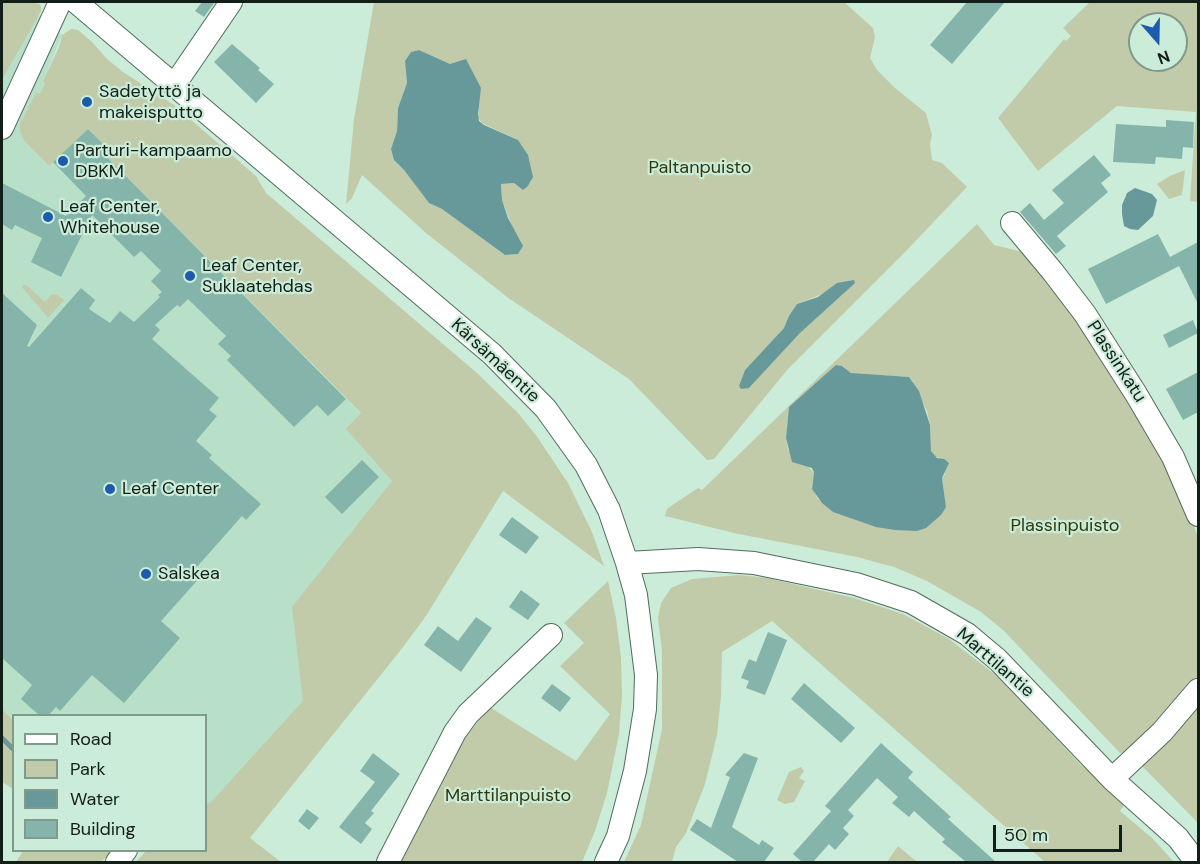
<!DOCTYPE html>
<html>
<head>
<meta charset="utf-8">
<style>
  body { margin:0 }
  #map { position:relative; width:1200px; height:864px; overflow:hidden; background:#cbecd8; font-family:"DM Sans",sans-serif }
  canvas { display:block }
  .frame { position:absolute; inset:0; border:3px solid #121e18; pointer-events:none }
  .legend { position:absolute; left:12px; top:714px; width:195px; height:138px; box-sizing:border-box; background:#cbecd8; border:2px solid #819a8b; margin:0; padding:8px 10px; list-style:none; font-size:18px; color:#121e18 }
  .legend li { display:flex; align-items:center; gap:12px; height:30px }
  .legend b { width:30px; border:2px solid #819a8b }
  .north { position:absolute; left:1128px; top:12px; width:60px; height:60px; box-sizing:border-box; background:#cbecd8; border:2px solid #819a8b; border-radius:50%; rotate:160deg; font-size:16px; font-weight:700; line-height:24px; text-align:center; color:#121e18 }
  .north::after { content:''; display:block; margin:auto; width:21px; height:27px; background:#1d5bac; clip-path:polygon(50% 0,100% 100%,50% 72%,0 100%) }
  .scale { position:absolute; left:993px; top:825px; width:129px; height:27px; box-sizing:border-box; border:3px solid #121e18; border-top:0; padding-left:8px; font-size:18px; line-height:21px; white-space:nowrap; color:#121e18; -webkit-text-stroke:4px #cbecd8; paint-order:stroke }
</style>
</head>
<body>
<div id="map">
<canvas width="1200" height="864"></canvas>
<div class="frame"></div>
<ul class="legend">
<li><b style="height:8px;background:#fff"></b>Road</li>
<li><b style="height:16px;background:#c1cba9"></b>Park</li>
<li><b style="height:16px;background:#67999a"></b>Water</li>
<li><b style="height:16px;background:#85b5aa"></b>Building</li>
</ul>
<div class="north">N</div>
<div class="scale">50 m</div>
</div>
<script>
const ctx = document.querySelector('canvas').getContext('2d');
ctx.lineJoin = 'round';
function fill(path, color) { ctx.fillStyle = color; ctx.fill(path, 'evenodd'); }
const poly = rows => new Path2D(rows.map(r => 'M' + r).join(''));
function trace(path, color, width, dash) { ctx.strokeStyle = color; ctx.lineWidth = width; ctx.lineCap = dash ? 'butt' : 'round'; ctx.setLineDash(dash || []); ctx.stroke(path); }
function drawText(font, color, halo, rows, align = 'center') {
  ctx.font = font + ' "DM Sans",sans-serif'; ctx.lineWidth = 4.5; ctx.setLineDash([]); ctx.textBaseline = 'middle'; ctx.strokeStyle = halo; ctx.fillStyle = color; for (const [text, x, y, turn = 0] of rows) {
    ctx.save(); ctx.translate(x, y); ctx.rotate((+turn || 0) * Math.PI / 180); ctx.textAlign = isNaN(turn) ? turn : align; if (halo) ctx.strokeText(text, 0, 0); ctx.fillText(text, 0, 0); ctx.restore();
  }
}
fill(poly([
  [38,15,62,35,43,81,45,82,40,95,36,92,20,132,24,141,49,166,88,129,111,152,106,157,418,471,319,704,206,821,206,716,14,716,13,720,2,709,2,80]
]), '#b8dfc8');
fill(poly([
  [2,2,36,2,37,4,40,4,41,7,41,11,2,80],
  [374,2,844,2,873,28,875,37,870,58,877,70,895,88,926,113,932,135,930,144,932,160,942,163,967,187,905,252,788,369,714,459,707,460,629,379,507,297,426,233,362,175,352,198,346,204,354,119],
  [419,50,450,64,479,110,478,117,482,123,518,140,531,182,523,190,514,183,501,184,502,200,512,226,518,254,505,255,442,209,429,203,404,170,394,160,391,149,397,131,398,108,407,83,405,61,411,52],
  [855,281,800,333,749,388,739,387,745,370,784,328,797,304],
  [1090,2,1198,2,1198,202,1190,201,1196,112,1117,106,1038,171,998,118,1064,39,1066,41,1071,36,1063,28],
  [1140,24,1176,24,1176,60,1140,60],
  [71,29,78,30,92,42,107,59,123,72,174,105,256,176,266,193,477,373,518,413,538,438,568,483,592,532,604,566,503,491,426,616,400,651,250,838,281,862,136,862,146,851,206,850,206,804,211,802,303,701,292,607,392,481,346,429,361,413,106,156,110,152,88,129,49,166,24,141,20,132,20,124,36,92,40,94,45,83,43,81,59,47,62,35],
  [1185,170,1182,195,1169,199,1157,184,1170,176],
  [977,224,994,245,1023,252,1094,341,1182,495,1198,537,1198,681,1190,693,1124,752,1120,753,1003,630,981,612,927,581,894,567,857,557,734,533,665,516,667,509,671,506,698,488,702,490],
  [843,366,849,372,854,374,909,377,914,384,927,411,930,425,931,451,934,456,940,458,945,474,942,478,946,507,833,512,817,498,812,486,814,472,788,450,786,438,787,423,831,370],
  [23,285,26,285,45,302,52,294,57,295,64,300,48,318,22,287],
  [739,575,767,578,854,598,903,614,949,639,997,676,1080,764,1125,804,1120,811,1152,838,1174,862,1045,862,772,621,722,652,721,697,717,735,705,784,686,833,676,847,672,862,624,862,641,825,662,729,662,651,658,618,661,603,671,588,692,579],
  [608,581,616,618,621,657,622,696,619,734,607,793,595,831,582,862,401,862,463,741,476,724,491,708,576,761,610,714,560,666,584,643,564,623],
  [1198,706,1198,823,1142,766],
  [2,709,13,720,13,789,2,782],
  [801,767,804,771,799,778,805,781,794,802,785,804,777,800,789,772],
  [898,846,917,862,887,862],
  [23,851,112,851,101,862,16,862]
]), '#c1cba9');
fill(poly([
  [419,50,450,64,466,59,481,88,478,114,479,121,484,125,518,140,528,155,533,177,528,186,523,190,514,183,501,184,502,200,508,218,523,246,518,254,505,255,442,209,429,203,404,170,394,160,391,149,397,131,398,108,407,83,405,61,411,52],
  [1135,188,1152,194,1157,200,1153,216,1138,230,1130,229,1124,226,1122,214,1122,205,1125,198,1127,193],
  [854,280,855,283,800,333,749,388,741,389,739,386,745,370,784,328,789,316,797,304,818,297,837,283],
  [836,365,842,366,851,373,909,377,919,391,930,425,931,451,937,458,944,459,949,463,942,478,946,507,941,515,926,528,917,531,895,530,876,527,833,512,822,503,812,489,814,472,812,468,792,462,786,438,789,407]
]), '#67999a');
trace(poly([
  [2,738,14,750]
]), '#67999a', 5);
fill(poly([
  [202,2,215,2,204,17,195,11],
  [967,2,1005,2,952,64,930,45],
  [232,44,260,68,258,70,274,84,256,103,214,62],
  [1166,120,1194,122,1193,148,1183,147,1182,159,1156,157,1155,164,1113,162,1116,124,1166,127],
  [88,129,111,152,106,156,346,399,328,416,317,405,294,427,227,360,231,356,218,344,226,336,188,299,180,307,177,305,155,325,160,330,152,339,219,398,209,410,217,416,196,441,212,455,209,458,261,504,246,520,242,516,196,568,203,574,161,621,180,638,124,703,92,675,60,711,56,707,48,716,40,716,21,699,32,685,2,658,2,293,37,325,27,346,29,347,81,288,95,300,89,309,110,323,120,311,134,322,160,297,158,295,162,292,151,281,161,271,141,251,134,257,92,215,61,277,31,262,42,238,15,225,12,230,2,224,2,183,66,216,86,196,53,162],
  [1094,155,1111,175,1101,183,1108,192,1057,236,1066,246,1056,254,1020,212,1030,203,1044,220,1064,203,1052,190],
  [1158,234,1170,257,1198,242,1198,304,1179,266,1106,304,1088,269],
  [1193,320,1198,333,1169,348,1163,335],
  [1198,372,1198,412,1183,420,1166,389],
  [362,460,379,477,342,514,325,497],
  [512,517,539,537,526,554,499,535],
  [521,590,540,604,528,620,509,607],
  [476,617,492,628,461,672,424,645,438,626,458,641],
  [768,632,787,640,765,695,746,688,749,681,741,678,749,659,756,662],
  [804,683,855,728,841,743,791,699],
  [552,684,571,698,560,712,541,698],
  [881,743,913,772,908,778,951,817,948,819,996,862,966,862,942,842,945,839,914,811,909,817,892,803,898,797,877,778,848,810,854,816,843,828,849,834,835,850,829,844,813,862,802,862,793,854,831,811,825,806],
  [373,753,400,774,371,811,374,813,365,823,372,829,361,844,339,827,375,782,360,771],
  [744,753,758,758,732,827,759,845,762,840,774,848,764,862,738,862,690,830,697,819,711,828,730,777,725,775],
  [307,809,319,818,309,830,298,821]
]), '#85b5aa');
const minor = poly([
  [76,2,492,354,546,409,586,465,609,510,627,563,636,595,646,675,645,709,635,771,618,836,606,862],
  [175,84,231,2],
  [2,128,60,2],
  [1012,223,1053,272,1085,314,1136,394,1173,457,1198,515],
  [627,563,698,559,754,563,856,584,911,602,967,634,998,660,1112,779,1178,838,1196,862],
  [1112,779,1162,732,1198,690],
  [117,862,126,850],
  [388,862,455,732,468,714,551,635]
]);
trace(minor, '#516d5d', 24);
trace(minor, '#fff', 22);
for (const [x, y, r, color] of [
  [87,102,6,"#1d5bac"],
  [63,161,6,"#1d5bac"],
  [48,217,6,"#1d5bac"],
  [190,276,6,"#1d5bac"],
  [110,489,6,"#1d5bac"],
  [146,574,6,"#1d5bac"]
]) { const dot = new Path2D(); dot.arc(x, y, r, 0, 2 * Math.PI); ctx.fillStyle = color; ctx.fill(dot); trace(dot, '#cbecd8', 2); }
drawText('18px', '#121e18', '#cbecd8', [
  ["Sadetyttö ja",99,92],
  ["makeisputto",99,113],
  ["Parturi-kampaamo",75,151],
  ["DBKM",75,172],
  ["Leaf Center,",60,207],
  ["Whitehouse",60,228],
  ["Leaf Center,",202,266],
  ["Suklaatehdas",202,287],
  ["Leaf Center",122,489],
  ["Salskea",158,574]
], 'left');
drawText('18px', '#30390c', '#cbecd8', [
  ["Paltanpuisto",700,168],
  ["Plassinpuisto",1065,526],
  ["Marttilanpuisto",508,796]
]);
drawText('18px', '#121e18', '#cbecd8', [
  ["Kärsämäentie",495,361,43],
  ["Plassinkatu",1116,362,57],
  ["Marttilantie",995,663,41]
]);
</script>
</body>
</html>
